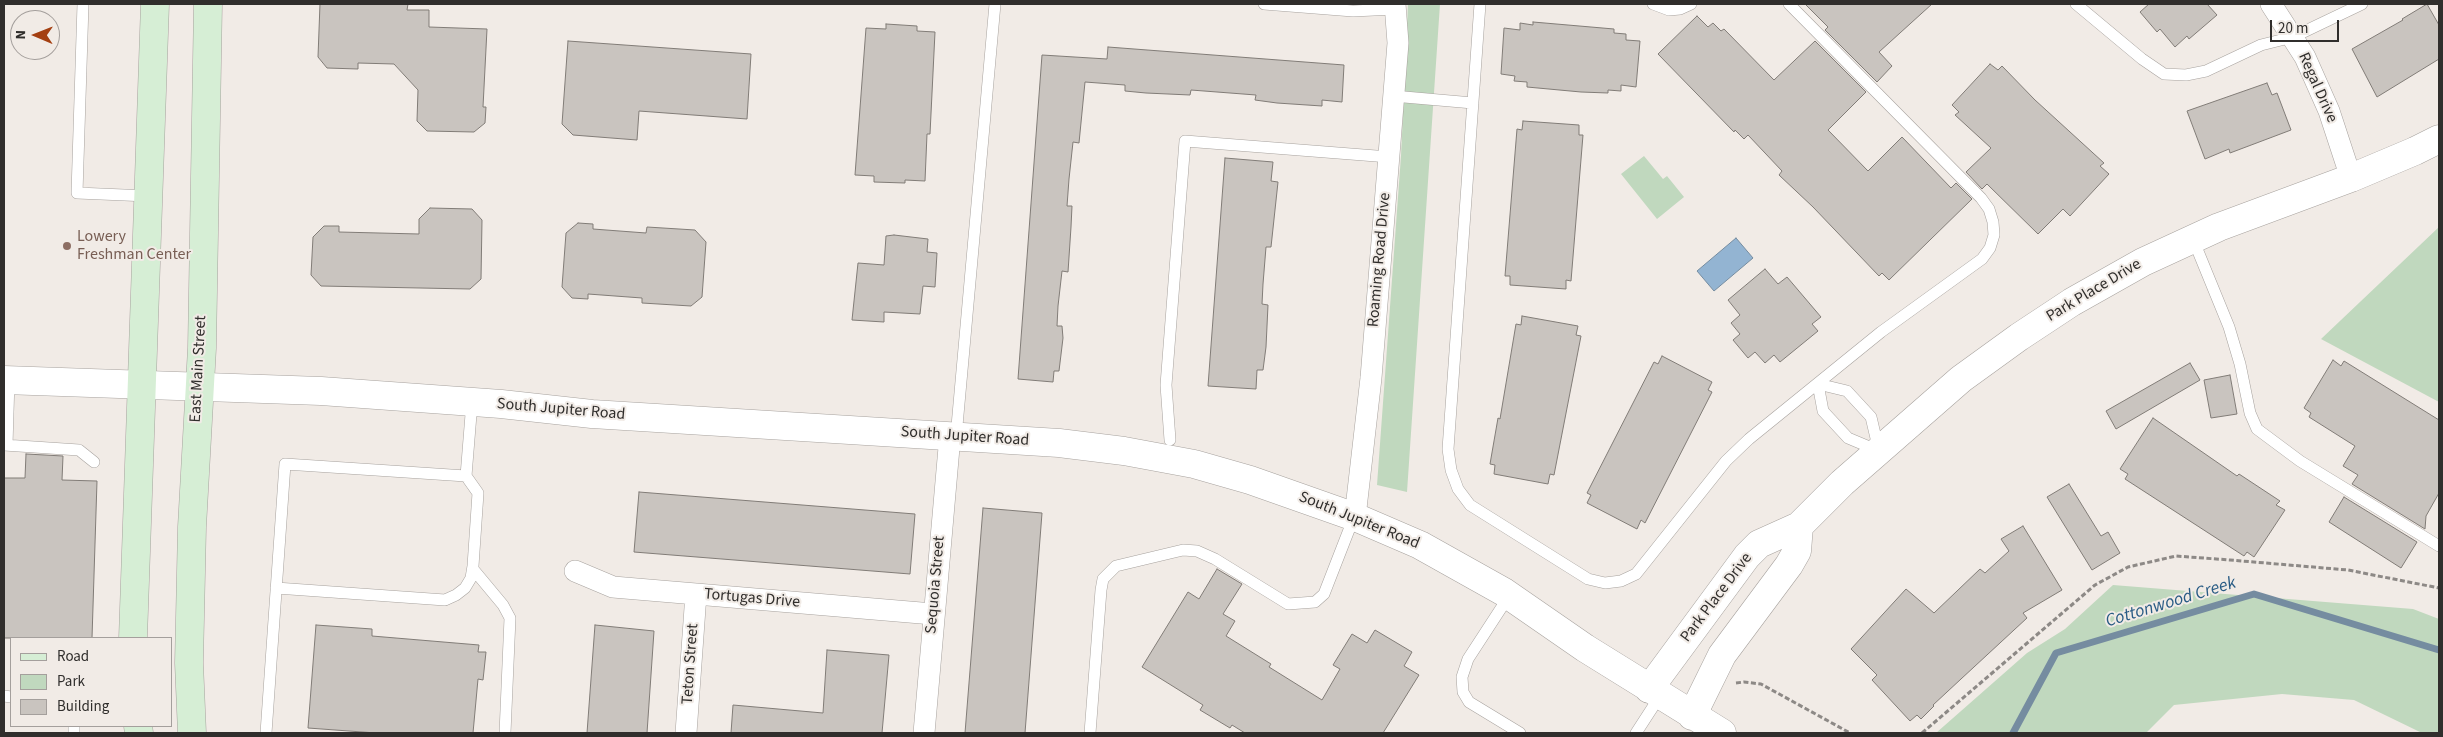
<!DOCTYPE html>
<html>
<head>
<meta charset="utf-8">
<style>
  body { margin:0 }
  #map { position:relative; width:2443px; height:737px; overflow:hidden; background:#f1ebe6; font-family:"Source Sans 3",sans-serif }
  canvas { display:block }
  .frame { position:absolute; inset:0; border:5px solid #302e2c; pointer-events:none }
  .legend { position:absolute; left:10px; top:637px; width:162px; height:90px; box-sizing:border-box; background:#f1ebe6; border:1px solid #a49f9c; margin:0; padding:6px 9px; list-style:none; font-size:15px; color:#302e2c }
  .legend li { display:flex; align-items:center; gap:10px; height:25px }
  .legend b { width:25px; border:1px solid #a49f9c }
  .north { position:absolute; left:10px; top:10px; width:50px; height:50px; box-sizing:border-box; background:#f1ebe6; border:1px solid #a49f9c; border-radius:50%; rotate:271deg; font-size:14px; font-weight:700; line-height:20px; text-align:center; color:#302e2c }
  .north::after { content:''; display:block; margin:auto; width:18px; height:22px; background:#a43f11; clip-path:polygon(50% 0,100% 100%,50% 72%,0 100%) }
  .scale { position:absolute; left:2270px; top:20px; width:69px; height:22px; box-sizing:border-box; border:2px solid #302e2c; border-top:0; padding-left:6px; font-size:15px; line-height:18px; white-space:nowrap; color:#302e2c; -webkit-text-stroke:4px #f1ebe6; paint-order:stroke }
</style>
</head>
<body>
<div id="map">
<canvas width="2443" height="737"></canvas>
<div class="frame"></div>
<ul class="legend">
<li><b style="height:6px;background:#d6eed5"></b>Road</li>
<li><b style="height:14px;background:#c0d8be"></b>Park</li>
<li><b style="height:14px;background:#c9c4bf"></b>Building</li>
</ul>
<div class="north">N</div>
<div class="scale">20 m</div>
</div>
<script>
const ctx = document.querySelector('canvas').getContext('2d');
ctx.lineJoin = 'round';
function fill(path, color) { ctx.fillStyle = color; ctx.fill(path, 'evenodd'); }
const poly = rows => new Path2D(rows.map(r => 'M' + r).join(''));
function trace(path, color, width, dash) { ctx.strokeStyle = color; ctx.lineWidth = width; ctx.lineCap = dash ? 'butt' : 'round'; ctx.setLineDash(dash || []); ctx.stroke(path); }
function drawText(font, color, halo, rows, align = 'center') {
  ctx.font = font + ' "Source Sans 3",sans-serif'; ctx.lineWidth = 4; ctx.setLineDash([]); ctx.textBaseline = 'middle'; ctx.strokeStyle = halo; ctx.fillStyle = color; for (const [text, x, y, turn = 0] of rows) {
    ctx.save(); ctx.translate(x, y); ctx.rotate((+turn || 0) * Math.PI / 180); ctx.textAlign = isNaN(turn) ? turn : align; if (halo) ctx.strokeText(text, 0, 0); ctx.fillText(text, 0, 0); ctx.restore();
  }
}
fill(poly([
  [1408,4,1440,4,1407,492,1377,485,1401,156],
  [1644,156,1663,179,1667,176,1684,197,1657,219,1621,174],
  [2439,227,2439,402,2321,339],
  [2113,585,2413,609,2439,619,2439,733,2422,733,2354,700,2282,694,2174,705,2146,733,1936,733,2027,653,2065,629]
]), '#c0d8be');
const water = poly([
  [1736,238,1753,258,1714,291,1697,271,1736,238]
]);
fill(water, '#93b4d2');
trace(water, '#758ca0', 1);
trace(poly([
  [2013,733,2056,653,2254,594,2439,650]
]), '#758ca0', 7);
const building = poly([
  [320,4,408,4,407,10,429,10,429,27,487,29,483,107,486,107,485,123,474,132,427,131,417,121,418,90,394,64,358,63,358,69,327,68,318,57,320,4],
  [1805,4,1932,4,1879,52,1892,66,1877,82,1825,30,1828,27,1805,4],
  [2149,4,2207,4,2217,15,2189,39,2187,36,2175,47,2160,29,2157,32,2140,12,2149,4],
  [2427,4,2439,25,2439,59,2377,97,2352,49,2403,20,2402,19,2427,4],
  [1697,16,1708,27,1713,23,1721,31,1724,29,1774,80,1815,41,1866,92,1828,130,1868,171,1902,137,1951,188,1956,183,1972,199,1889,280,1882,273,1879,276,1813,207,1779,175,1782,171,1748,135,1744,139,1735,130,1734,132,1658,54,1697,16],
  [1533,22,1614,29,1614,33,1626,34,1626,40,1640,41,1636,87,1621,85,1621,91,1608,90,1608,93,1581,92,1527,87,1527,82,1514,81,1515,76,1501,74,1504,28,1520,30,1520,23,1533,25,1533,22],
  [886,24,917,26,917,31,935,32,930,134,927,134,925,181,905,180,905,183,874,182,874,176,855,175,866,28,886,29,886,24],
  [568,41,751,54,747,119,639,111,637,140,573,135,562,124,568,41],
  [1108,47,1344,65,1342,102,1322,100,1322,106,1277,103,1255,100,1256,95,1191,90,1190,95,1146,93,1125,91,1125,85,1085,82,1079,143,1073,142,1069,179,1067,206,1072,206,1071,227,1068,272,1062,271,1058,306,1057,326,1062,326,1063,338,1059,371,1054,371,1053,382,1018,379,1042,55,1107,59,1108,47],
  [1990,64,1998,70,2002,66,2035,100,2104,163,2100,166,2109,174,2070,216,2063,209,2038,234,1987,184,1982,189,1966,172,1991,148,1955,115,1959,112,1952,105,1990,64],
  [2267,83,2272,95,2277,93,2291,130,2230,153,2229,149,2205,159,2187,111,2267,83],
  [1523,121,1579,125,1579,135,1583,135,1571,281,1566,280,1566,289,1510,285,1510,276,1505,276,1517,129,1522,130,1523,121],
  [1225,158,1273,162,1271,181,1278,182,1271,247,1266,247,1263,284,1262,304,1268,305,1266,347,1263,370,1257,370,1256,389,1208,386,1225,158],
  [430,208,472,209,482,220,481,279,470,289,321,286,311,275,313,237,324,226,339,226,339,232,419,234,419,219,430,208],
  [578,223,593,224,593,229,646,233,647,227,695,230,706,242,702,297,691,306,642,303,642,298,588,294,588,299,572,298,562,287,566,233,578,223],
  [894,235,928,239,927,252,937,253,935,287,923,286,920,314,884,312,884,322,852,320,858,263,884,265,886,236,894,235],
  [1765,269,1778,284,1787,277,1821,317,1812,324,1818,331,1780,362,1774,355,1765,363,1755,352,1748,358,1733,340,1740,334,1731,323,1740,315,1728,300,1765,269],
  [1522,316,1578,326,1576,335,1581,336,1554,475,1550,474,1548,484,1494,474,1495,465,1490,464,1498,418,1500,419,1516,324,1521,325,1522,316],
  [1662,356,1712,382,1708,390,1712,392,1645,523,1641,520,1637,529,1587,503,1591,495,1587,493,1654,362,1658,364,1662,356],
  [2333,360,2341,366,2344,361,2439,420,2439,493,2426,516,2425,529,2352,484,2358,475,2343,466,2355,446,2309,417,2311,413,2304,408,2333,360],
  [2190,363,2200,380,2116,429,2106,411,2190,363],
  [2230,375,2237,414,2211,418,2204,380,2230,375],
  [2153,418,2237,476,2239,474,2280,501,2276,505,2285,510,2254,557,2247,552,2244,556,2125,479,2128,474,2120,469,2153,418],
  [26,454,63,456,62,480,97,481,92,638,4,638,4,478,25,478,26,454],
  [2069,484,2101,536,2108,532,2120,553,2092,570,2047,497,2069,484],
  [639,492,915,514,910,574,634,552,639,492],
  [2344,497,2417,542,2401,568,2329,522,2344,497],
  [983,508,1042,513,1025,733,965,733,983,508],
  [2023,526,2062,590,2023,613,2027,618,1961,679,1933,705,1934,706,1921,719,1917,715,1910,721,1872,680,1877,675,1851,649,1906,589,1934,613,1980,569,1985,573,2009,551,2001,539,2023,526],
  [1217,569,1242,584,1223,614,1235,621,1226,636,1271,664,1269,667,1322,700,1340,669,1333,665,1352,634,1367,643,1375,630,1412,652,1404,666,1419,675,1383,733,1245,733,1232,725,1230,728,1200,710,1203,705,1142,667,1188,592,1199,599,1217,569],
  [316,625,372,629,372,636,479,645,478,652,486,652,483,680,478,679,473,733,376,733,308,728,316,625],
  [595,625,654,631,647,733,587,733,595,625],
  [827,650,889,655,882,733,731,733,733,705,823,713,827,650]
]);
fill(building, '#c9c4bf');
trace(building, '#817c77', 1);
const service = poly([
  [83,4,77,193,148,196],
  [1264,4,1353,11,1395,9],
  [1480,4,1448,449,1451,470,1458,489,1470,505,1588,579,1605,583,1621,581,1636,574,1726,461,1749,439,1881,332,1982,259,1990,248,1994,235,1993,222,1989,209,1981,198,1789,4],
  [1653,4,1669,10,1680,9,1691,4],
  [2076,4,2142,59,2164,74,2186,75,2206,71,2261,45,2293,37,2362,4],
  [1393,96,1473,103],
  [2193,239,2229,327,2240,364,2250,413,2257,429,2300,461,2439,546],
  [1818,384,1847,391,1871,417,1879,451,1848,438,1823,411,1818,384],
  [956,437,995,4],
  [1170,440,1166,385,1185,141,1389,157],
  [4,445,79,450,94,462],
  [7,445,9,380],
  [473,569,503,605,510,618,505,733],
  [276,588,445,600,456,595,465,588,471,578,473,566,478,493,466,476,472,402],
  [1509,596,1468,659,1462,677,1463,692,1469,702,1520,733],
  [4,696,11,697],
  [74,733,74,726],
  [266,733,285,464,466,476],
  [1090,733,1101,590,1103,579,1116,566,1183,550,1197,551,1215,559,1288,604,1315,602,1324,594,1354,517],
  [1636,733,1660,696]
]);
const minor = poly([
  [2271,4,2305,57,2329,111,2351,178],
  [1355,517,1371,378,1398,43,1395,4],
  [575,571,613,587,933,614],
  [686,733,696,594],
  [924,733,950,436]
]);
const tertiary = poly([
  [4,380,321,391,501,404,592,414,1059,443,1124,451,1194,464,1250,480,1355,517,1420,545,1504,592,1585,648,1722,733],
  [1649,689,1747,556,1759,544,1799,526,1842,483,1961,379,2019,337,2072,302,2143,262,2219,227,2351,178,2415,151,2439,139],
  [1692,716,1722,655,1789,565,1797,551,1799,526]
]);
const secondary = poly([
  [133,638,155,4],
  [138,726,139,733],
  [192,733,189,663,192,527,202,348,208,4]
]);
trace(service, '#a7a29e', 12);
trace(minor, '#a7a29e', 22);
trace(tertiary, '#a7a29e', 29);
trace(secondary, '#a7a29e', 29);
trace(poly([
  [1736,683,1744,682,1761,684,1850,733],
  [1922,733,2095,585,2128,567,2176,556,2230,560,2348,570,2439,588]
]), '#8d8986', 3, [5, 2.5]);
trace(service, '#fff', 11);
trace(minor, '#fff', 21);
trace(tertiary, '#fff', 28);
trace(secondary, '#d6eed5', 28);
for (const [x, y, r, color] of [
  [67,246,5,"#8d6e63"]
]) { const dot = new Path2D(); dot.arc(x, y, r, 0, 2 * Math.PI); ctx.fillStyle = color; ctx.fill(dot); trace(dot, '#f1ebe6', 2); }
drawText('16px', '#302e2c', '#f1ebe6', [
  ["Regal Drive",2317,88,66],
  ["Roaming Road Drive",1380,260,-85],
  ["Park Place Drive",2094,291,-31],
  ["East Main Street",199,369,-87],
  ["South Jupiter Road",561,410,5],
  ["South Jupiter Road",965,437,4],
  ["South Jupiter Road",1359,521,22],
  ["Sequoia Street",936,585,-85],
  ["Park Place Drive",1717,598,-53],
  ["Tortugas Drive",752,599,5],
  ["Teton Street",691,664,-86]
]);
drawText('16px', '#785e54', '#f1ebe6', [
  ["Lowery",77,237],
  ["Freshman Center",77,255]
], 'left');
drawText('italic 18px', '#285b84', '#f1ebe6', [
  ["Cottonwood Creek",2171,603,-17]
]);
</script>
</body>
</html>
